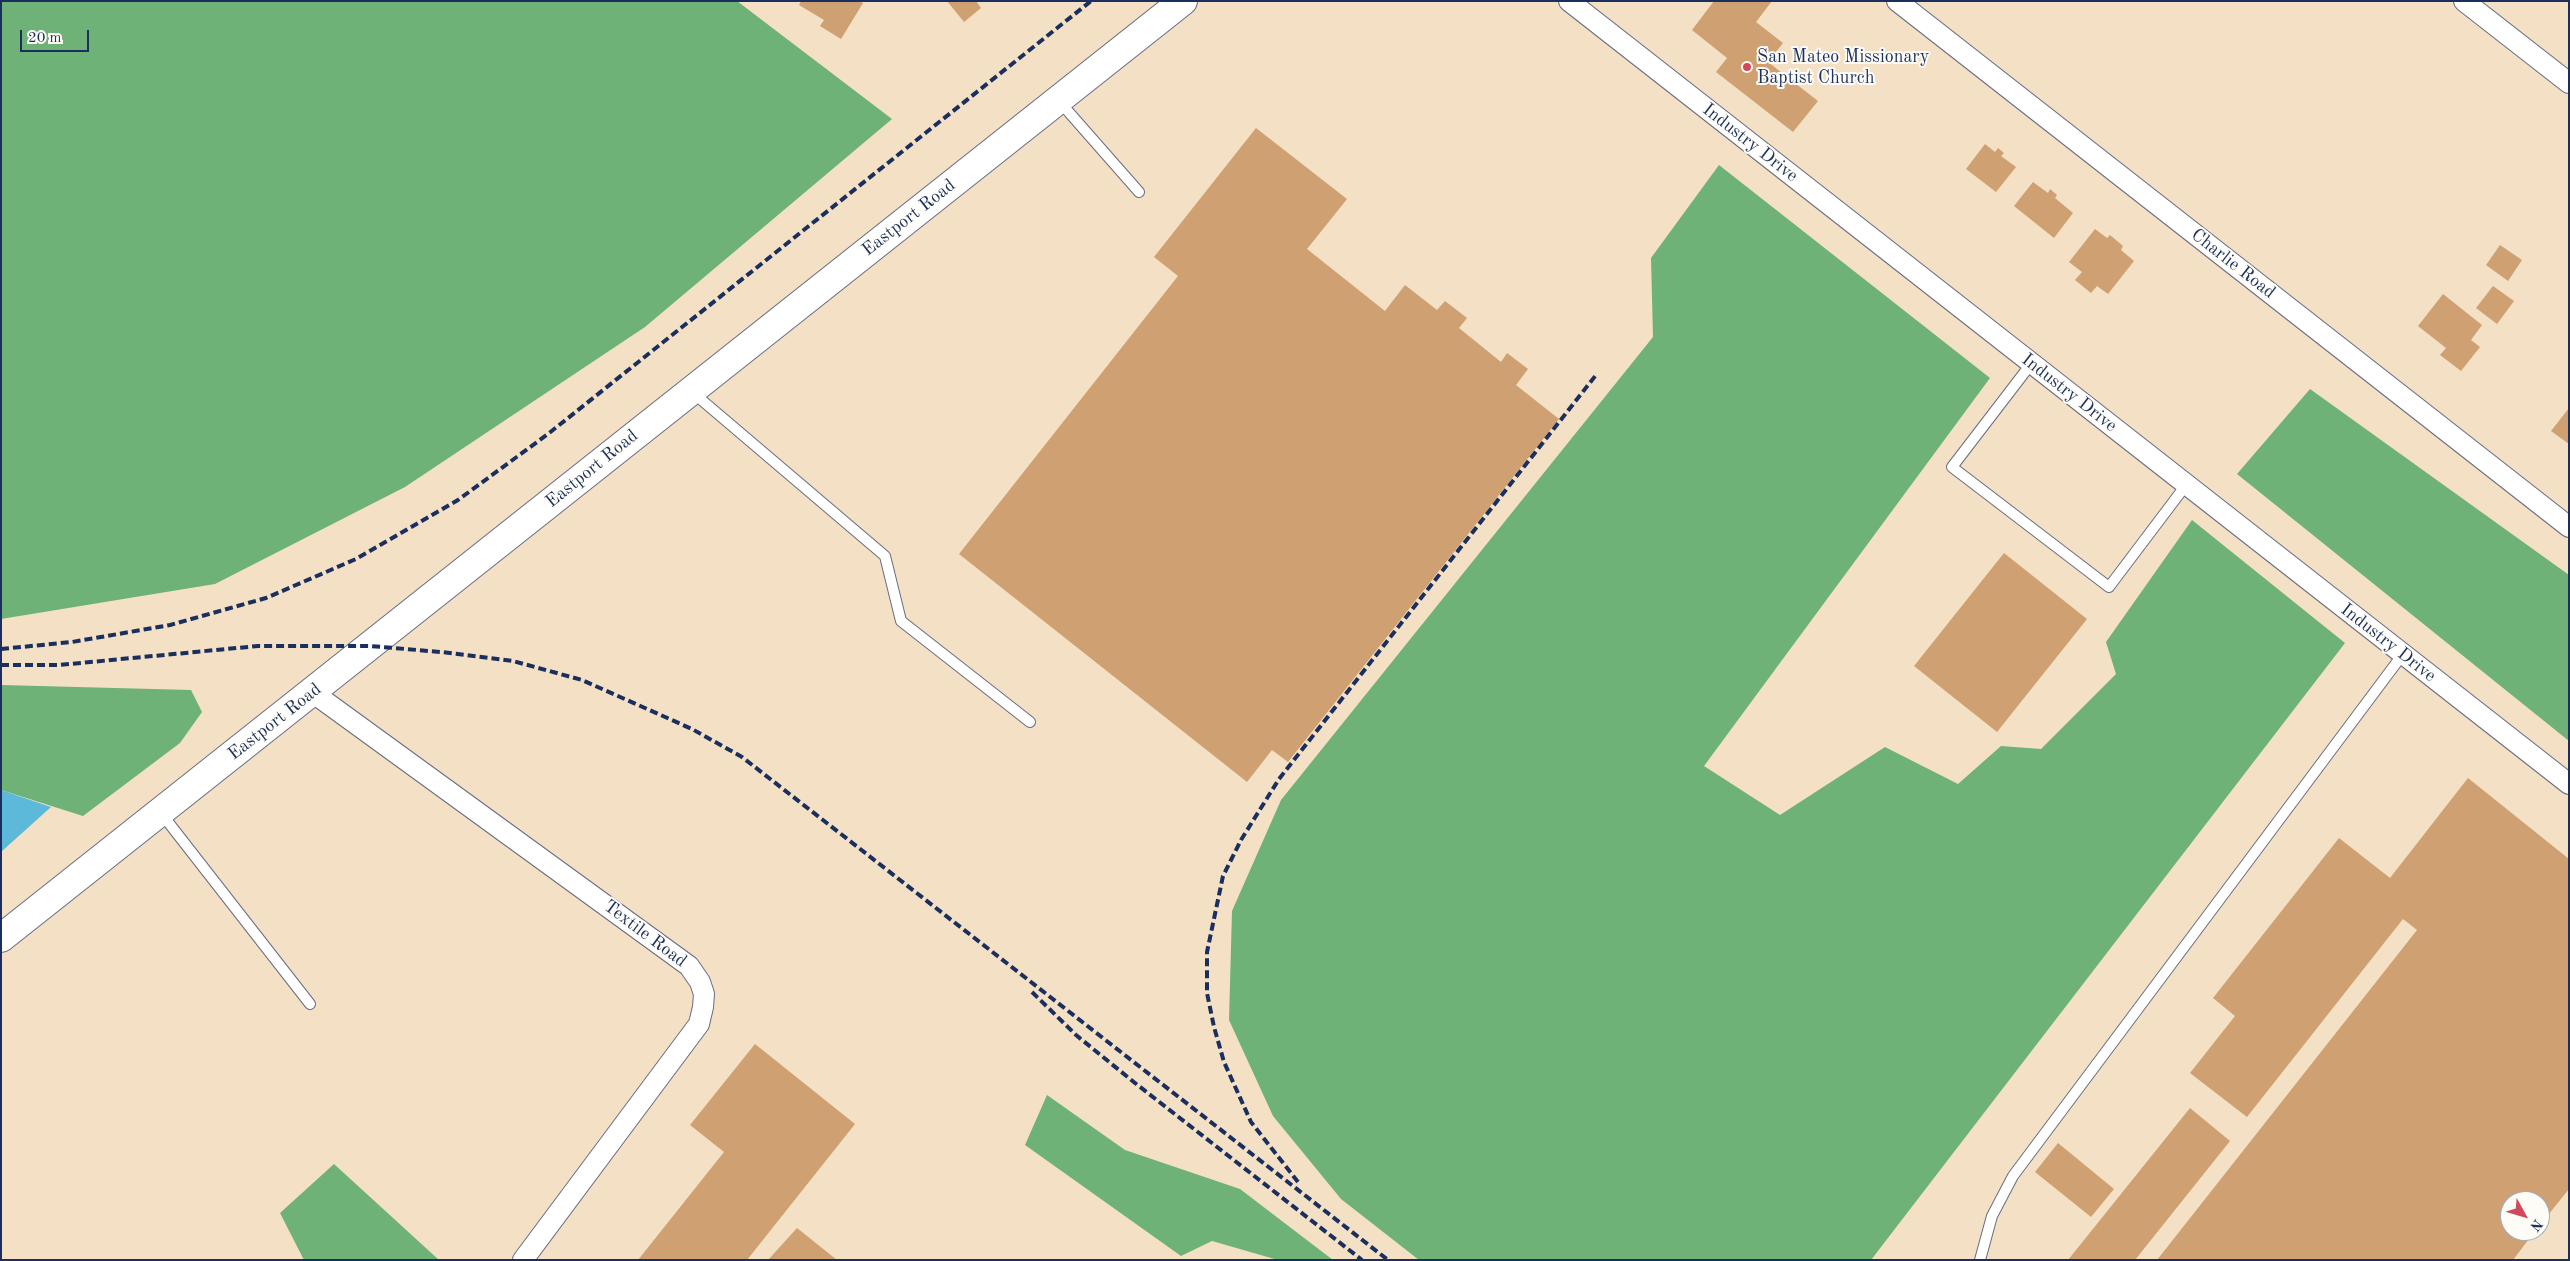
<!DOCTYPE html>
<html>
<head>
<meta charset="utf-8">
<style>
  body { margin:0 }
  #map { position:relative; width:2570px; height:1261px; overflow:hidden; background:#f4e0c5; font-family:"Old Standard TT",serif }
  canvas { display:block }
  .frame { position:absolute; inset:0; border:2px solid #1b2f5e; pointer-events:none }
  .north { position:absolute; left:2500px; top:1191px; width:50px; height:50px; box-sizing:border-box; background:#fdfcf7; border:1px solid #a3aaba; border-radius:50%; rotate:129deg; font-size:14px; font-weight:700; line-height:20px; text-align:center; color:#1b2f5e }
  .north::after { content:''; display:block; margin:auto; width:18px; height:22px; background:#d1495b; clip-path:polygon(50% 0,100% 100%,50% 72%,0 100%) }
  .scale { position:absolute; left:20px; top:30px; width:69px; height:22px; box-sizing:border-box; border:2px solid #1b2f5e; border-top:0; padding-left:6px; font-size:15px; line-height:18px; white-space:nowrap; color:#1b2f5e; -webkit-text-stroke:4px #fdfcf7; paint-order:stroke }
</style>
</head>
<body>
<div id="map">
<canvas width="2570" height="1261"></canvas>
<div class="frame"></div>
<div class="north">N</div>
<div class="scale">20 m</div>
</div>
<script>
const ctx = document.querySelector('canvas').getContext('2d');
ctx.lineJoin = 'round';
function fill(path, color) { ctx.fillStyle = color; ctx.fill(path, 'evenodd'); }
const poly = rows => new Path2D(rows.map(r => 'M' + r).join(''));
function trace(path, color, width, dash) { ctx.strokeStyle = color; ctx.lineWidth = width; ctx.lineCap = dash ? 'butt' : 'round'; ctx.setLineDash(dash || []); ctx.stroke(path); }
function drawText(font, color, halo, rows, align = 'center') {
  ctx.font = font + ' "Old Standard TT",serif'; ctx.lineWidth = 4; ctx.setLineDash([]); ctx.textBaseline = 'middle'; ctx.strokeStyle = halo; ctx.fillStyle = color; for (const [text, x, y, turn = 0] of rows) {
    ctx.save(); ctx.translate(x, y); ctx.rotate((+turn || 0) * Math.PI / 180); ctx.textAlign = isNaN(turn) ? turn : align; if (halo) ctx.strokeText(text, 0, 0); ctx.fillText(text, 0, 0); ctx.restore();
  }
}
fill(poly([
  [1,1,737,1,892,119,645,327,405,487,215,584,1,619],
  [1719,165,1990,378,1704,766,1780,815,1885,747,1958,784,2001,746,2041,749,2116,674,2106,642,2192,520,2345,643,1871,1260,1419,1260,1341,1199,1273,1116,1229,1020,1232,911,1281,800,1653,337,1651,258],
  [2310,389,2569,575,2569,741,2237,474],
  [1,685,191,690,202,712,180,743,83,816,1,790],
  [1047,1095,1125,1150,1240,1189,1333,1260,1278,1260,1212,1241,1181,1256,1025,1145],
  [334,1164,439,1260,304,1260,280,1213]
]), '#6eb277');
fill(poly([
  [1,790,51,807,1,852]
]), '#5cb9da');
fill(poly([
  [801,1,859,1,863,3,841,39,820,26,824,20,799,5],
  [947,1,976,1,981,8,964,22],
  [1714,1,1772,1,1756,22,1783,43,1768,62,1818,101,1793,132,1716,72,1727,58,1692,30],
  [1256,128,1347,199,1307,249,1385,311,1405,285,1437,310,1445,301,1467,318,1459,328,1501,362,1507,353,1528,369,1516,385,1559,419,1288,762,1272,750,1247,782,959,554,1178,276,1154,257],
  [1985,144,1995,152,1998,148,2004,153,2001,156,2016,167,1996,192,1966,169],
  [2033,182,2048,193,2050,189,2057,195,2055,198,2073,213,2054,238,2014,206],
  [2095,229,2107,238,2110,235,2123,246,2121,250,2134,261,2108,294,2097,286,2091,293,2075,280,2082,272,2069,262],
  [2500,245,2522,260,2508,281,2486,265],
  [2493,286,2514,301,2497,324,2476,308],
  [2443,294,2482,325,2471,340,2480,347,2461,371,2440,355,2446,348,2418,326],
  [2569,408,2569,444,2551,431],
  [2004,553,2087,619,1997,732,1914,666],
  [2468,778,2569,859,2569,1189,2540,1225,2540,1201,2510,1201,2510,1231,2535,1231,2513,1260,2157,1260,2417,930,2403,919,2247,1117,2190,1073,2235,1016,2213,998,2339,838,2390,878],
  [755,1044,855,1124,747,1260,638,1260,724,1152,690,1125],
  [2190,1108,2230,1141,2135,1260,2068,1260],
  [2058,1143,2114,1189,2091,1217,2035,1172],
  [797,1228,837,1260,768,1260]
]), '#cfa071');
const lane = poly([
  [1059,101,1139,192],
  [2031,364,1952,467,2109,587,2186,485],
  [691,391,885,556,901,621,1030,722],
  [161,813,310,1004],
  [1980,1260,1992,1216,2013,1176,2403,654]
]);
const street = poly([
  [1569,1,2569,784],
  [1897,1,2569,527],
  [2464,1,2569,83],
  [312,692,689,966,700,982,704,994,703,1007,699,1024,523,1260]
]);
const secondary = poly([
  [1,938,1183,1]
]);
trace(lane, '#676d82', 12);
trace(street, '#676d82', 22);
trace(secondary, '#676d82', 30);
trace(lane, '#fff', 10);
trace(street, '#fff', 20);
trace(secondary, '#fff', 28);
trace(poly([
  [1,649,72,642,170,625,266,598,356,559,458,500,548,434,1091,1],
  [1,665,59,665,258,646,370,646,441,652,513,661,582,680,692,729,742,757,1388,1260],
  [1032,992,1076,1035,1135,1083,1362,1260],
  [1298,1182,1251,1122,1224,1062,1214,1027,1207,993,1207,952,1223,876,1241,840,1279,779,1596,375]
]), '#1b2f5e', 4, [8, 4]);
for (const [x, y, r, color] of [
  [1747,67,5,"#d1495b"]
]) { const dot = new Path2D(); dot.arc(x, y, r, 0, 2 * Math.PI); ctx.fillStyle = color; ctx.fill(dot); trace(dot, '#fdfcf7', 2); }
drawText('18px', '#1b2f5e', '#fdfcf7', [
  ["San Mateo Missionary",1757,57],
  ["Baptist Church",1757,78]
], 'left');
drawText('18px', '#1b2f5e', '#fdfcf7', [
  ["Industry Drive",1750,143,38],
  ["Eastport Road",909,218,-38],
  ["Charlie Road",2233,264,38],
  ["Industry Drive",2069,393,38],
  ["Eastport Road",592,469,-39],
  ["Industry Drive",2388,643,38],
  ["Eastport Road",275,722,-38],
  ["Textile Road",645,934,37]
]);
</script>
</body>
</html>
